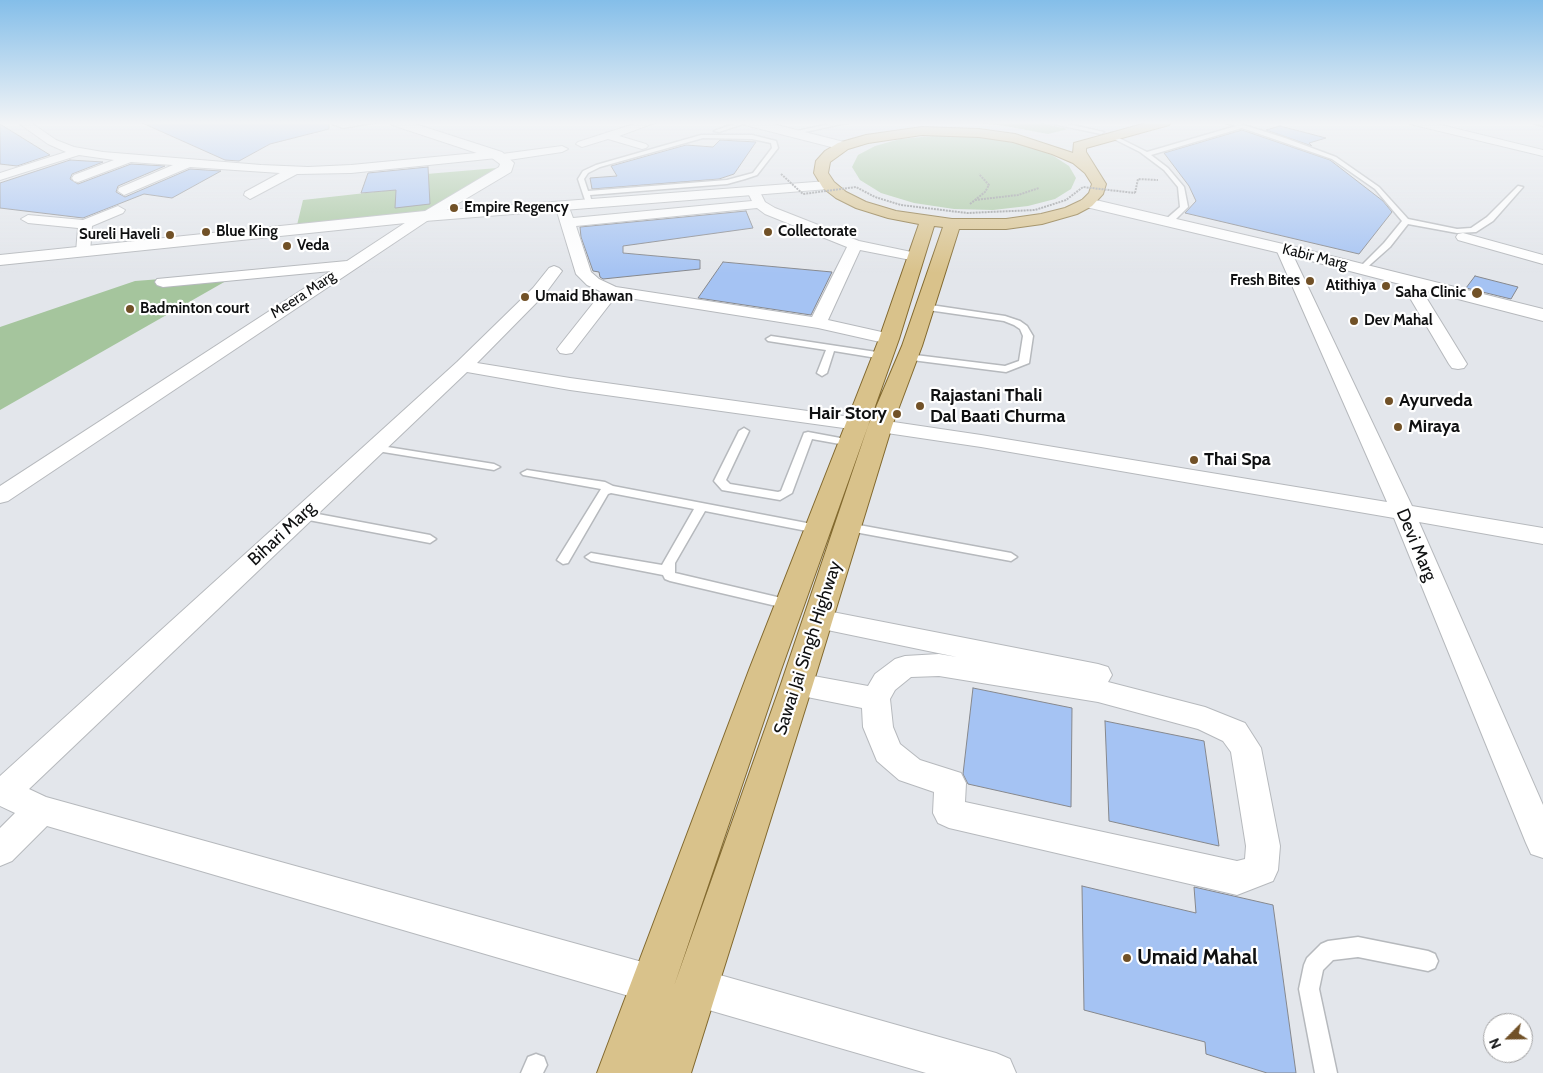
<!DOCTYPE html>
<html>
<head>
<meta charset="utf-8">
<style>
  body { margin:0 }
  #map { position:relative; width:1543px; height:1073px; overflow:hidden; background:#e3e6eb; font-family:Cabin,sans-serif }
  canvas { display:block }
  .north { position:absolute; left:1483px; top:1013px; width:50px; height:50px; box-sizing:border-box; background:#fff; border:1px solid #9f9fa0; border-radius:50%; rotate:247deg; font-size:14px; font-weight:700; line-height:20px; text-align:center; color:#0f1011 }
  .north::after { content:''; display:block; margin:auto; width:18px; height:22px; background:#715127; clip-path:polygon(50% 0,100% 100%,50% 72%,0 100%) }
</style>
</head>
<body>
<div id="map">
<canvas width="1543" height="1073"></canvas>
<div class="north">N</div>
</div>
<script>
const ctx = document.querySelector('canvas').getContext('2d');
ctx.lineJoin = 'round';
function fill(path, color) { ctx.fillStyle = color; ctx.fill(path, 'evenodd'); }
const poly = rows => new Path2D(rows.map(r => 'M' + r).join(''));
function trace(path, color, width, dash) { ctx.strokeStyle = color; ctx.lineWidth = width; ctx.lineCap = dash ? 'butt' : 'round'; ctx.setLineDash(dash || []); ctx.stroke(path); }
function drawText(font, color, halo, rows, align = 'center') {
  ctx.font = font + ' Cabin,sans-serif'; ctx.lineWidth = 4.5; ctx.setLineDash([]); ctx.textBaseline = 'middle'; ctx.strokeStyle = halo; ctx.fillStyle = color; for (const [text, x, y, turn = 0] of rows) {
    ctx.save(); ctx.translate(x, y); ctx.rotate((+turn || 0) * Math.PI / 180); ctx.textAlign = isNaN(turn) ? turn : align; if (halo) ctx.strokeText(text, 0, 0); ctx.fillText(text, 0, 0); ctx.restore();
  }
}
fill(poly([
  [965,122,1036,122,1068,129,1048,134,999,125],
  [932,136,967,136,999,140,1028,146,1052,155,1069,166,1076,178,1071,189,1055,199,1028,206,993,210,954,209,914,203,881,193,860,180,852,167,858,155,875,146,900,139],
  [497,168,422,214,297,225,303,200,401,189,403,176],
  [240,273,0,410,0,327,135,281]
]), '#a5c59d');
const building = poly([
  [140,122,326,122,329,124,329,129,270,144,239,161,225,160,140,122],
  [0,124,50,155,17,166,0,164,0,124],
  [1280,126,1326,138,1309,143,1312,146,1266,130,1280,126],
  [1242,130,1330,160,1383,201,1392,212,1359,254,1185,213,1196,201,1189,186,1164,153,1242,130],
  [720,140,756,142,734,174,719,179,592,189,590,178,617,176,611,166,686,145,713,147,720,140],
  [70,160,103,162,72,174,70,179,78,184,131,164,165,166,118,186,116,192,125,197,190,169,221,171,172,198,144,194,83,218,0,208,0,183,70,160],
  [428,167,430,204,395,208,396,190,361,193,368,173,428,167],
  [746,211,753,228,623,246,623,253,700,260,700,269,603,279,600,277,599,272,593,271,581,237,580,227,746,211],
  [723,262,832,272,811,315,698,298,723,262],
  [1475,276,1518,287,1511,299,1466,288,1475,276],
  [973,688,1072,708,1071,807,968,784,963,774,973,688],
  [1105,721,1204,741,1219,846,1109,821,1105,721],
  [1082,886,1196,913,1194,887,1273,905,1296,1073,1267,1073,1206,1054,1205,1042,1084,1010,1082,886]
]);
fill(building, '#a5c3f3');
trace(building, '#86888d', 1);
const lane = poly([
  [328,122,343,124,376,122,343,128,328,122],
  [739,122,749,122,719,132,714,131,739,122],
  [838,122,851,122,791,135,788,133,838,122],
  [1044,122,1058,122,1104,132,1101,134,1044,122],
  [1224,122,1234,122,1285,138,1336,157,1379,187,1408,219,1457,229,1471,228,1487,217,1518,186,1523,187,1493,221,1476,232,1457,233,1408,224,1390,247,1363,271,1360,271,1360,267,1384,243,1402,221,1375,189,1332,159,1242,128,1151,155,1168,168,1184,187,1188,207,1171,224,1165,224,1165,220,1180,207,1178,187,1164,170,1140,152,1108,136,1113,135,1147,152,1236,126,1224,122],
  [1533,122,1543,122,1543,126,1534,123,1533,122],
  [701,135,752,135,776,141,778,148,757,175,745,179,727,184,590,195,592,203,589,205,586,203,578,179,583,171,596,165,701,135],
  [703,138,752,139,771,143,772,148,753,173,727,180,588,191,584,179,588,173,600,167,703,138],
  [924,304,1005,316,1020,321,1027,326,1033,336,1029,363,1006,372,904,359,902,357,907,354,1005,366,1019,361,1023,336,1020,329,1014,325,1004,321,921,309,921,305,924,304],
  [771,336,883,353,888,356,883,359,834,351,827,373,822,376,817,373,826,350,768,341,766,339,771,336],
  [744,428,749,431,726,480,730,484,778,492,781,491,804,433,808,432,851,440,856,443,851,446,812,439,792,493,780,500,722,490,714,481,739,431,744,428],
  [375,445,494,464,500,467,494,470,371,450,369,448,375,445],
  [527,470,605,482,613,486,817,525,823,529,817,533,705,511,675,563,675,573,794,601,796,604,794,607,789,609,670,581,665,579,663,575,591,561,585,557,591,553,662,565,694,509,611,493,608,494,568,563,563,564,557,560,601,489,523,475,521,473,527,470],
  [302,511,430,535,436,539,430,543,298,518,296,515,302,511],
  [848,523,1011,553,1017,557,1011,561,844,530,842,527,848,523],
  [1358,937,1428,951,1435,954,1438,961,1435,968,1428,971,1358,957,1333,960,1323,970,1319,989,1337,1073,1315,1073,1299,989,1304,965,1307,958,1321,944,1328,941,1358,937],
  [536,1054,544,1057,547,1065,543,1073,521,1073,528,1057,536,1054]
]);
const street = poly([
  [17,122,30,122,56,140,74,147,103,152,261,165,308,167,351,165,497,151,502,154,562,146,568,149,562,152,502,161,497,158,351,173,297,174,250,199,244,195,245,192,280,173,190,167,124,195,118,191,119,188,173,165,131,162,78,182,74,181,72,178,74,175,114,160,79,155,0,180,0,173,66,152,48,144,17,122],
  [640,122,657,122,619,136,646,144,648,146,646,148,642,149,608,139,582,147,576,144,578,142,640,122],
  [1409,122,1429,122,1543,150,1543,156,1410,124,1409,122],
  [753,187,758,188,765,202,775,208,859,241,921,254,923,257,921,260,916,261,860,250,828,320,895,335,898,339,895,343,889,344,818,328,616,296,572,353,566,354,560,353,557,349,560,345,602,292,587,285,576,274,555,205,557,202,567,202,573,218,752,201,747,191,753,187],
  [757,208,765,214,847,247,812,317,616,287,599,279,591,272,576,226,757,208],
  [118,206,125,210,123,213,92,226,90,252,88,255,83,256,78,255,76,252,78,228,28,223,21,219,28,215,83,220,118,206],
  [425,212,432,216,430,219,8,501,0,503,0,486,331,271,163,287,157,285,155,282,157,279,347,261,420,213,425,212],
  [1463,233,1543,255,1543,264,1458,240,1456,237,1458,234,1463,233],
  [1283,245,1288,246,1290,249,1412,506,1543,528,1543,544,1419,522,1543,805,1543,858,1531,854,1526,843,1394,518,981,447,880,432,873,430,870,426,873,422,880,420,981,435,1387,502,1276,249,1278,246,1283,245],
  [554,266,559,268,562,271,545,294,477,363,570,378,858,418,865,420,868,424,865,428,858,430,570,390,467,372,29,789,46,797,653,965,666,971,672,984,666,997,653,1003,47,826,12,861,0,866,0,828,15,813,0,806,0,776,457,362,533,288,549,268,554,266],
  [1408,276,1414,278,1416,281,1467,364,1464,368,1458,369,1452,368,1449,364,1400,281,1402,278,1408,276],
  [817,609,1098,664,1108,667,1112,675,1108,682,1205,707,1245,723,1261,748,1280,846,1278,870,1273,881,1237,895,949,828,938,823,933,813,934,792,899,780,877,761,863,727,862,708,797,695,787,692,783,684,787,676,797,673,868,686,875,674,895,659,905,656,939,654,957,657,808,626,804,619,808,612,817,609],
  [939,676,1098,702,1198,729,1223,741,1231,752,1246,846,1245,859,1237,861,965,802,966,783,961,773,920,760,900,744,893,727,890,699,895,690,911,677,939,676],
  [695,968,996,1053,1010,1059,1016,1073,926,1073,695,1006,682,1000,676,987,682,974,695,968]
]);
const secondary = poly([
  [390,122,409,122,502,152,514,163,511,172,447,210,828,181,833,182,835,185,833,188,828,189,425,221,0,265,0,255,425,211,499,167,500,164,492,158,392,125,390,122],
  [743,122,765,122,848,143,850,146,843,150,745,125,743,122],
  [1087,198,1283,244,1543,309,1543,321,1280,253,1082,206,1079,203,1082,200,1087,198]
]);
const primary = poly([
  [1150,122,1171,122,1169,125,1086,148,1086,152,1106,184,1103,194,1092,206,1077,214,1042,224,1006,229,959,229,922,346,892,426,813,684,691,1073,597,1073,749,670,879,339,919,224,888,218,856,208,836,198,823,188,814,173,816,161,825,151,838,143,866,135,922,127,979,129,1015,134,1073,153,1074,143,1150,122],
  [922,135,979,137,1013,142,1052,154,1073,163,1085,173,1092,184,1089,193,1082,200,1065,208,1041,214,1006,219,952,219,896,211,866,202,846,192,834,182,828,173,830,162,848,149,868,143,922,135],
  [934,226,943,227,902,346,868,426,781,684,674,986,781,670,899,339,934,226]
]);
trace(lane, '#b6b9bd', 3);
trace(street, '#b6b9bd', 2);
trace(secondary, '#b6b9bd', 2);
trace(primary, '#82692e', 2);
trace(poly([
  [1135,193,1138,179,1158,180],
  [975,200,1018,195,1039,188],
  [970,204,985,192,989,185,979,174]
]), '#8e9093', 2, [2, 1]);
fill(lane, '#fff');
fill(street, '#fff');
fill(secondary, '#fff');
fill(primary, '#d9c28b');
trace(poly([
  [781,174,803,194,856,187,875,197,901,205,967,213,1035,210,1066,200,1083,187,1135,193]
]), '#8e9093', 2, [2, 1]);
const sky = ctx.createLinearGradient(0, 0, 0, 273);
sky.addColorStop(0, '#84bee9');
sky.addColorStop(0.45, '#f2f4f6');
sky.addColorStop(1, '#f2f4f600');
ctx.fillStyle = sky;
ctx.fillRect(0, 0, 1543, 273);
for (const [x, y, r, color] of [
  [454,208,5,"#715127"],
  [206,232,5,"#715127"],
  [768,232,5,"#715127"],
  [170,235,5,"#715127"],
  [287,246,5,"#715127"],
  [1310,281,5,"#715127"],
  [1386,286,5,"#715127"],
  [1477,293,6,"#715127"],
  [525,297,5,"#715127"],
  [130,309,5,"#715127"],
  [1354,321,5,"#715127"],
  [1389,401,5,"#715127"],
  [920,406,5,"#715127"],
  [897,414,5,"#715127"],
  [1398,427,5,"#715127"],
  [1194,460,5,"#715127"],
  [1127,958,5,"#715127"]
]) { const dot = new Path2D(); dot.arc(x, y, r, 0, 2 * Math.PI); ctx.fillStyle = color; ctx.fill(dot); trace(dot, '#fff', 2); }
drawText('bold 15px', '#0f1011', '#fff', [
  ["Empire Regency",464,208],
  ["Blue King",216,232],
  ["Collectorate",778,232],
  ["Sureli Haveli",160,235,"right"],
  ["Veda",297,246],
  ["Fresh Bites",1300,281,"right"],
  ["Atithiya",1376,286,"right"],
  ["Saha Clinic",1466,293,"right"],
  ["Umaid Bhawan",535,297],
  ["Badminton court",140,309],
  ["Dev Mahal",1364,321]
], 'left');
drawText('15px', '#0f1011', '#fff', [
  ["Kabir Marg",1315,257,14],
  ["Meera Marg",303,295,-33]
]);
drawText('bold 18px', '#0f1011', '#fff', [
  ["Rajastani Thali",930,396],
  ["Dal Baati Churma",930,417],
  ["Ayurveda",1399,401],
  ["Hair Story",887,414,"right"],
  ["Miraya",1408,427],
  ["Thai Spa",1204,460]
], 'left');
drawText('18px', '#0f1011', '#fff', [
  ["Bihari Marg",282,534,-43],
  ["Devi Marg",1416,545,67],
  ["Sawai Jai Singh Highway",808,648,-72]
]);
drawText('bold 21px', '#0f1011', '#fff', [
  ["Umaid Mahal",1137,958]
], 'left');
</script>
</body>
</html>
